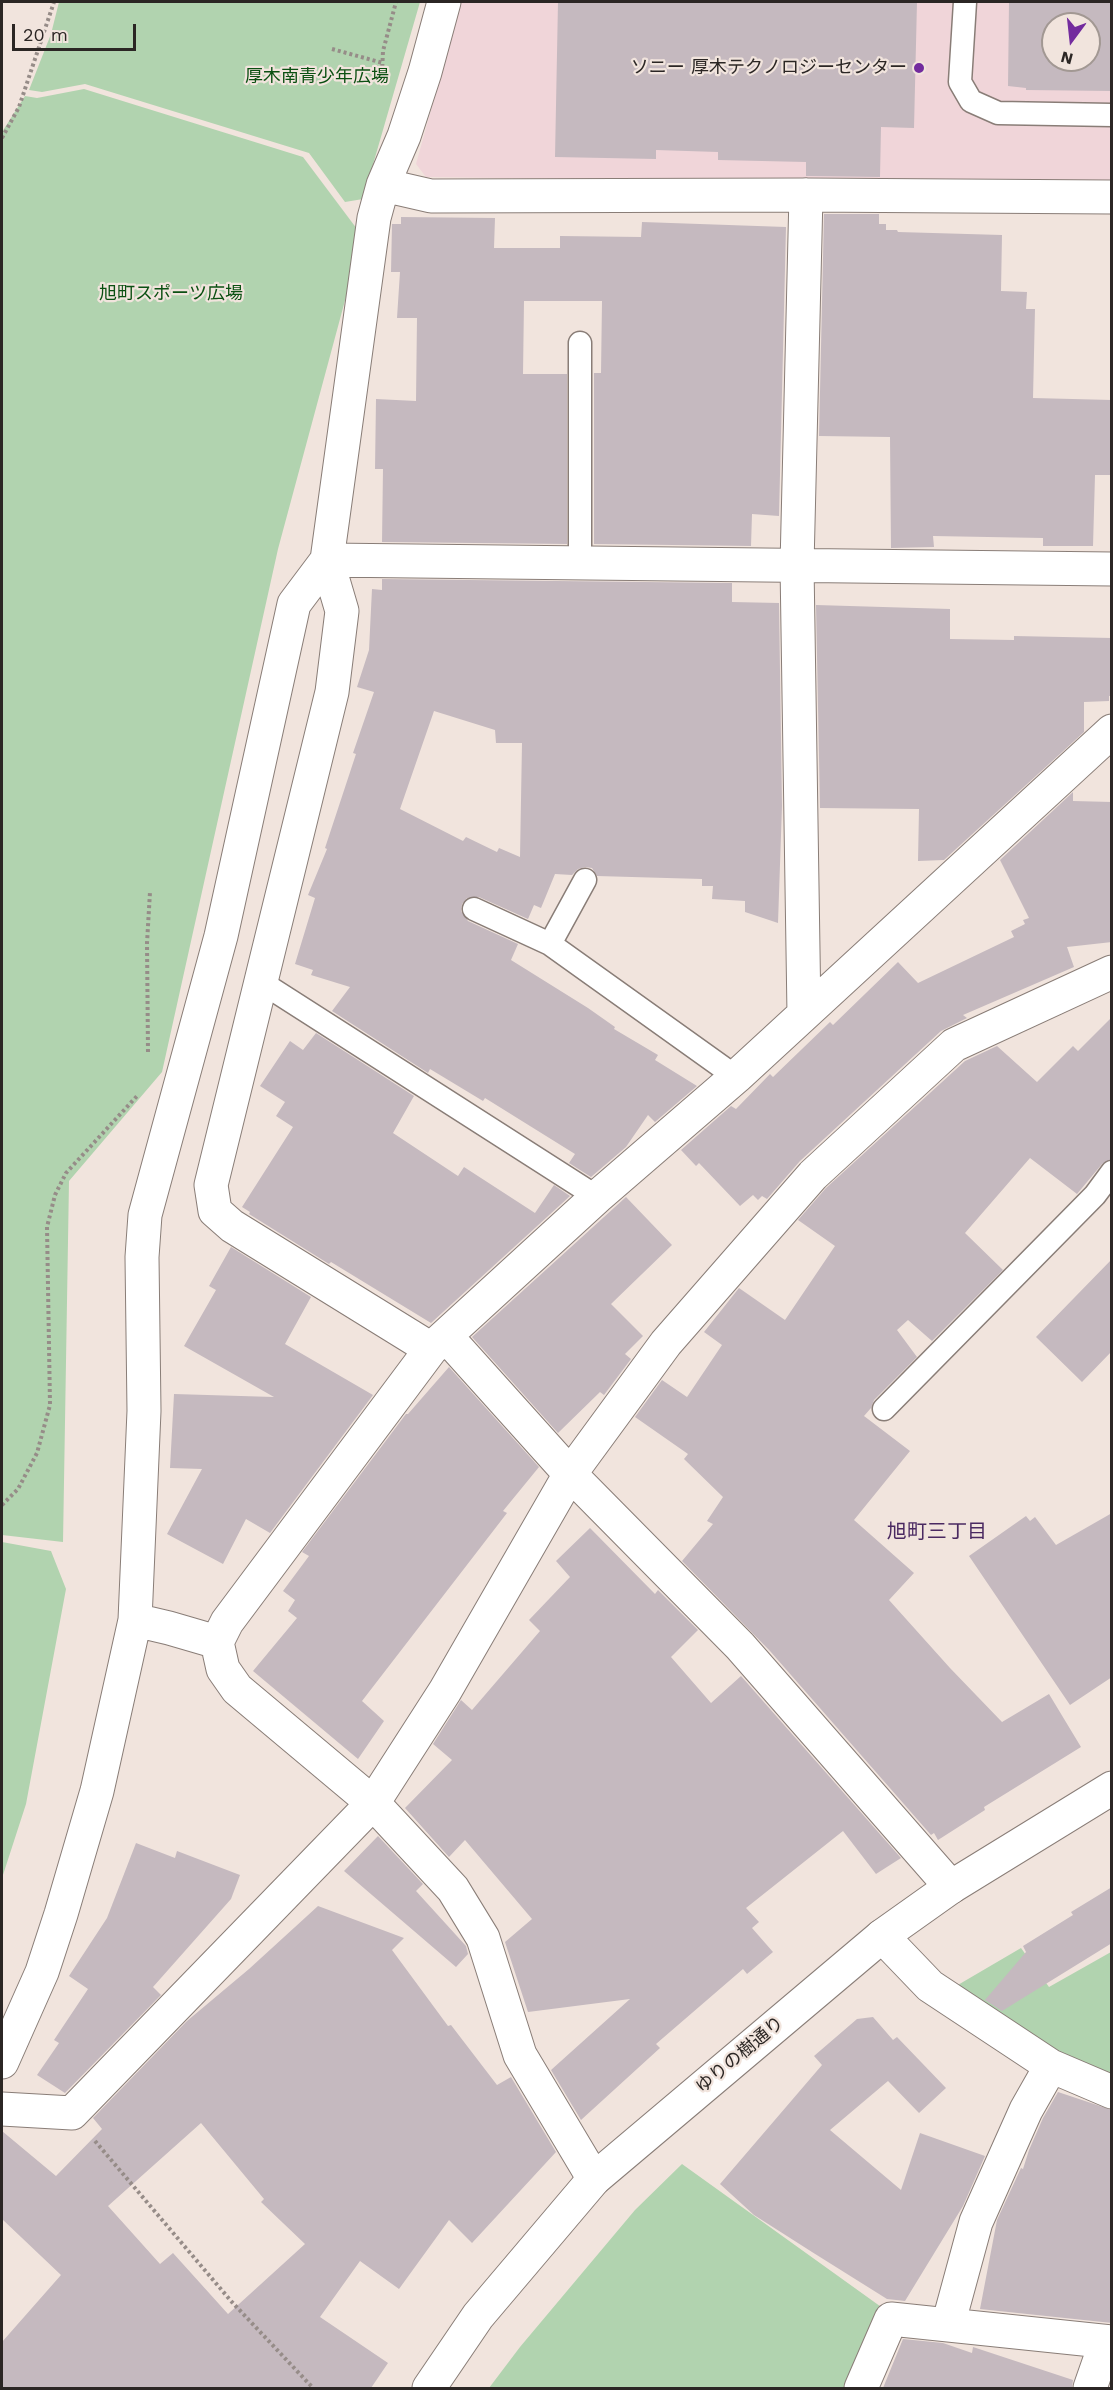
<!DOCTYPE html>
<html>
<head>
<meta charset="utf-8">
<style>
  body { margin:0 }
  #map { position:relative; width:1113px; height:2390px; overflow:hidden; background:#f1e4dd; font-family:"Work Sans",sans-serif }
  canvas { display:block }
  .frame { position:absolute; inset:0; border:3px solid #2b2624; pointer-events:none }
  .north { position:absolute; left:1041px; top:12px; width:60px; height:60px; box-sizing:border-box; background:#f1e4dd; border:2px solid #a29893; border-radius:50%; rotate:195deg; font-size:16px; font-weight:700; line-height:24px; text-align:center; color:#2b2624 }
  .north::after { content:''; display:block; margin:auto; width:21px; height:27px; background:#732b9e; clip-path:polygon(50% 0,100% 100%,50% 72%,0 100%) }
  .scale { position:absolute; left:12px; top:24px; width:124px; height:27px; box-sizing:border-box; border:3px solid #2b2624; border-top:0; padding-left:8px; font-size:18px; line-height:21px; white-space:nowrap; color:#2b2624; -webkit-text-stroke:4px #f1e4dd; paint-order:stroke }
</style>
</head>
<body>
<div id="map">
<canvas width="1113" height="2390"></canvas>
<div class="frame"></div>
<div class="north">N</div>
<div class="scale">20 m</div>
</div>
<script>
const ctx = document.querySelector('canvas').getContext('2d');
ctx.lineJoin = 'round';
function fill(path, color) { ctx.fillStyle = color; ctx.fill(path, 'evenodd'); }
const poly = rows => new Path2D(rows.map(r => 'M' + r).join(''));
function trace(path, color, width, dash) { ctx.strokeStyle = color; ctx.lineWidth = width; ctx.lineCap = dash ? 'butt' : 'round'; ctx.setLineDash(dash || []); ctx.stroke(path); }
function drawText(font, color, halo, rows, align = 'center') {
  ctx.font = font + ' "Work Sans","Noto Sans JP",sans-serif'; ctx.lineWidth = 4.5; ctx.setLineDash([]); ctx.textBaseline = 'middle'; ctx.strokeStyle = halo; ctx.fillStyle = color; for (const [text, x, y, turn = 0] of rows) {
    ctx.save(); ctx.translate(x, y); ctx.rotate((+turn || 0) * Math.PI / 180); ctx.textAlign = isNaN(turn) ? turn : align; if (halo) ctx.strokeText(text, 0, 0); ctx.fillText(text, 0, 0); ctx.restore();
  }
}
fill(poly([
  [461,2,1111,2,1111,186,426,177,416,164],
  [1053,24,1089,24,1089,60,1053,60]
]), '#f0d5d9');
fill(poly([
  [59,2,420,2,363,199,345,202,309,153,85,84,42,92,29,90,51,34],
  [84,89,303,157,357,229,347,293,278,549,162,1072,69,1181,63,1542,2,1535,2,132,25,96,37,98],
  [2,1542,51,1551,66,1589,26,1804,2,1878],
  [1021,1948,1049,1987,1111,1952,1111,2085,951,1989],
  [682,2164,884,2309,848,2388,489,2388,520,2347,635,2210]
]), '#b1d3af');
fill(poly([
  [558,2,917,2,914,128,881,127,880,177,806,176,806,162,718,160,718,152,656,150,656,159,555,157],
  [1009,2,1112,2,1112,91,1026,90,1026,88,1008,86],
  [1053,24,1089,24,1089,60,1053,60],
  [824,214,879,214,879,224,886,224,886,230,897,230,898,232,1002,235,1001,291,1027,292,1026,309,1035,309,1033,398,1112,400,1112,475,1095,475,1093,546,1043,546,1043,538,933,536,934,547,891,548,890,437,819,436],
  [401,217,495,218,494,248,560,248,560,236,641,237,642,222,786,227,779,516,752,514,751,546,594,544,594,373,601,373,602,301,524,301,523,374,567,374,567,544,382,542,383,469,375,469,376,399,416,401,417,318,397,318,400,272,391,272,392,224,401,224],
  [382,579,732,583,732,602,779,603,782,806,778,923,745,912,745,901,712,899,713,886,702,886,702,879,597,876,592,868,585,867,578,869,572,875,555,874,541,908,534,905,528,919,479,897,467,898,462,904,461,911,468,921,518,944,511,960,588,1008,615,1027,614,1029,658,1055,655,1060,697,1086,655,1122,648,1115,626,1147,591,1177,569,1163,575,1154,485,1098,483,1101,430,1069,428,1073,332,1011,350,987,311,975,313,970,295,964,315,898,308,895,327,849,325,848,356,754,353,753,374,692,357,687,369,650,372,589,382,590],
  [434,711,495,730,496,743,522,743,520,857,499,848,497,852,466,837,463,841,400,809],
  [816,605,950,609,950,639,1014,640,1014,636,1112,638,1112,696,1109,696,1109,701,1084,702,1084,732,944,860,918,861,919,809,820,808],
  [1073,792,1073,801,1112,802,1112,942,1067,947,1074,967,963,1015,967,1018,941,1031,800,1161,767,1199,762,1196,758,1200,753,1195,740,1206,699,1163,696,1166,681,1150,731,1106,736,1109,770,1074,773,1077,830,1022,833,1025,898,962,918,983,1014,937,1011,931,1025,924,1023,920,1029,918,1000,860],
  [1112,1017,1112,1159,1102,1164,1077,1194,1030,1158,965,1233,1003,1270,932,1341,908,1320,897,1330,917,1357,874,1400,871,1408,864,1416,910,1451,854,1520,914,1573,889,1600,950,1668,1002,1722,1049,1694,1081,1747,984,1807,985,1810,938,1840,934,1833,931,1835,770,1651,682,1561,713,1524,707,1521,723,1497,684,1459,688,1454,635,1417,662,1380,687,1397,722,1345,704,1332,739,1288,785,1320,835,1246,798,1220,826,1188,965,1061,997,1046,1037,1082,1073,1046,1078,1051],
  [316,1033,414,1096,393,1133,458,1176,464,1167,535,1213,554,1185,570,1196,431,1323,331,1262,329,1264,249,1214,250,1212,242,1207,293,1127,276,1116,285,1102,260,1086,290,1041,303,1050],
  [626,1197,672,1245,611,1304,643,1336,625,1354,631,1359,604,1395,600,1392,558,1433,472,1337],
  [231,1247,311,1297,285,1344,373,1395,270,1533,246,1519,223,1564,167,1534,202,1469,170,1468,174,1394,274,1397,184,1346,216,1290,209,1286],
  [1112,1259,1112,1351,1082,1382,1036,1337],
  [449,1367,539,1467,503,1511,507,1513,362,1701,384,1721,358,1759,253,1671,297,1618,288,1611,295,1600,283,1591,309,1556,302,1552,406,1414,408,1414],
  [1112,1513,1112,1677,1070,1705,969,1556,1026,1516,1030,1521,1035,1517,1056,1545],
  [590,1528,655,1594,658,1590,698,1630,671,1657,711,1703,741,1676,901,1858,876,1874,843,1831,746,1908,759,1922,752,1928,773,1952,747,1974,743,1969,656,2044,660,2048,581,2120,551,2070,630,1999,528,2012,505,1942,532,1919,465,1840,449,1857,405,1808,452,1760,433,1744,461,1700,472,1710,540,1631,529,1620,570,1577,556,1561],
  [378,1836,423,1884,416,1891,466,1946,468,1954,456,1967,344,1871],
  [136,1843,175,1858,177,1851,240,1875,231,1899,153,1987,161,1995,65,2093,37,2075,59,2043,54,2040,88,1989,69,1976,107,1918],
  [1112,1887,1112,1943,1002,2011,985,2000,1026,1952,1023,1946,1073,1915,1071,1912],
  [318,1906,404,1938,392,1950,448,2026,451,2025,497,2085,511,2077,556,2152,472,2243,449,2220,399,2289,360,2261,320,2317,388,2363,371,2388,2,2388,2,2342,61,2275,2,2219,2,2131,56,2176,102,2129,93,2118,187,2021,249,1969],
  [201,2123,264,2199,261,2202,305,2244,228,2314,173,2253,160,2264,108,2206],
  [873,2017,893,2040,897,2037,946,2088,919,2113,888,2081,830,2130,901,2190,920,2133,985,2156,963,2206,905,2301,887,2299,812,2252,754,2215,720,2184,822,2065,814,2056,857,2019],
  [1058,2092,1112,2110,1112,2323,980,2309,997,2220,1021,2168,1023,2169,1029,2150,1043,2118],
  [903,2339,943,2343,972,2353,973,2347,1073,2380,1072,2388,883,2388]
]), '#c5b9bf');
const lane = poly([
  [965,2,960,82,971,101,998,113,1112,115],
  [580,563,580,343],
  [474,909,550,944,736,1077],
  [550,944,585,880],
  [261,982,597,1197],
  [884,1409,1095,1195,1112,1172]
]);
const street = poly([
  [383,185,431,196,806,195,1112,197],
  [327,560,1112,569],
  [804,1014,797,565,806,195],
  [446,1336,570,1474,740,1646,951,1887],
  [431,1349,232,1226,215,1211,211,1185,332,692,342,611,327,560,374,218,383,185,404,136,425,72,444,2],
  [135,1620,169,1628,217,1642],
  [882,1936,930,1986,1051,2066,1112,2092],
  [2,2062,42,1972,61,1914,97,1791,135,1620,144,1411,142,1257,145,1215,221,936,294,604,327,560],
  [2,2109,72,2113,373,1803,445,1691,570,1474,666,1343,813,1175,954,1045,1112,972],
  [594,2179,520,2055,483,1938,453,1889,373,1803,237,1689,223,1669,217,1642,227,1622,431,1349,597,1197,736,1077,1112,731],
  [948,2325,976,2222,1026,2110,1051,2066],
  [861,2388,891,2319,1112,2342],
  [1090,2388,1106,2342]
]);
const secondary = poly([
  [429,2388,478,2316,594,2179,882,1936,951,1887,1112,1788]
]);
trace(lane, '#897d77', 25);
trace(street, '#897d77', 35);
trace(secondary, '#897d77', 35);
trace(poly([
  [332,49,383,63],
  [382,73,383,51,396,2],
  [2,138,19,107,54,2],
  [148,1052,147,943,150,892],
  [2,1505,18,1489,37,1453,50,1405,47,1227,55,1195,66,1173,137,1096],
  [95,2141,231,2301,313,2388]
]), '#968c88', 4, [3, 3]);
trace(lane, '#fff', 22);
trace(street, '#fff', 33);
trace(secondary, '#fff', 33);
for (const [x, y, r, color] of [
  [919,68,6,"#732b9e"]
]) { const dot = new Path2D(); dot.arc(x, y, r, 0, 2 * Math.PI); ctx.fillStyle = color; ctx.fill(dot); trace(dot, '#f1e4dd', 2); }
drawText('18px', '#2b2624', '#f1e4dd', [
  ["ソニー 厚木テクノロジーセンター",907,68]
], 'right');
drawText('18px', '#0b5012', '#f1e4dd', [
  ["厚木南青少年広場",317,77],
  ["旭町スポーツ広場",171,294]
]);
drawText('18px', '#2b2624', '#f1e4dd', [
  ["ゆりの樹通り",740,2055,-40]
]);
drawText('20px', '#4a2961', '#f1e4dd', [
  ["旭町三丁目",937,1532]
]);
</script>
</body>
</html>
